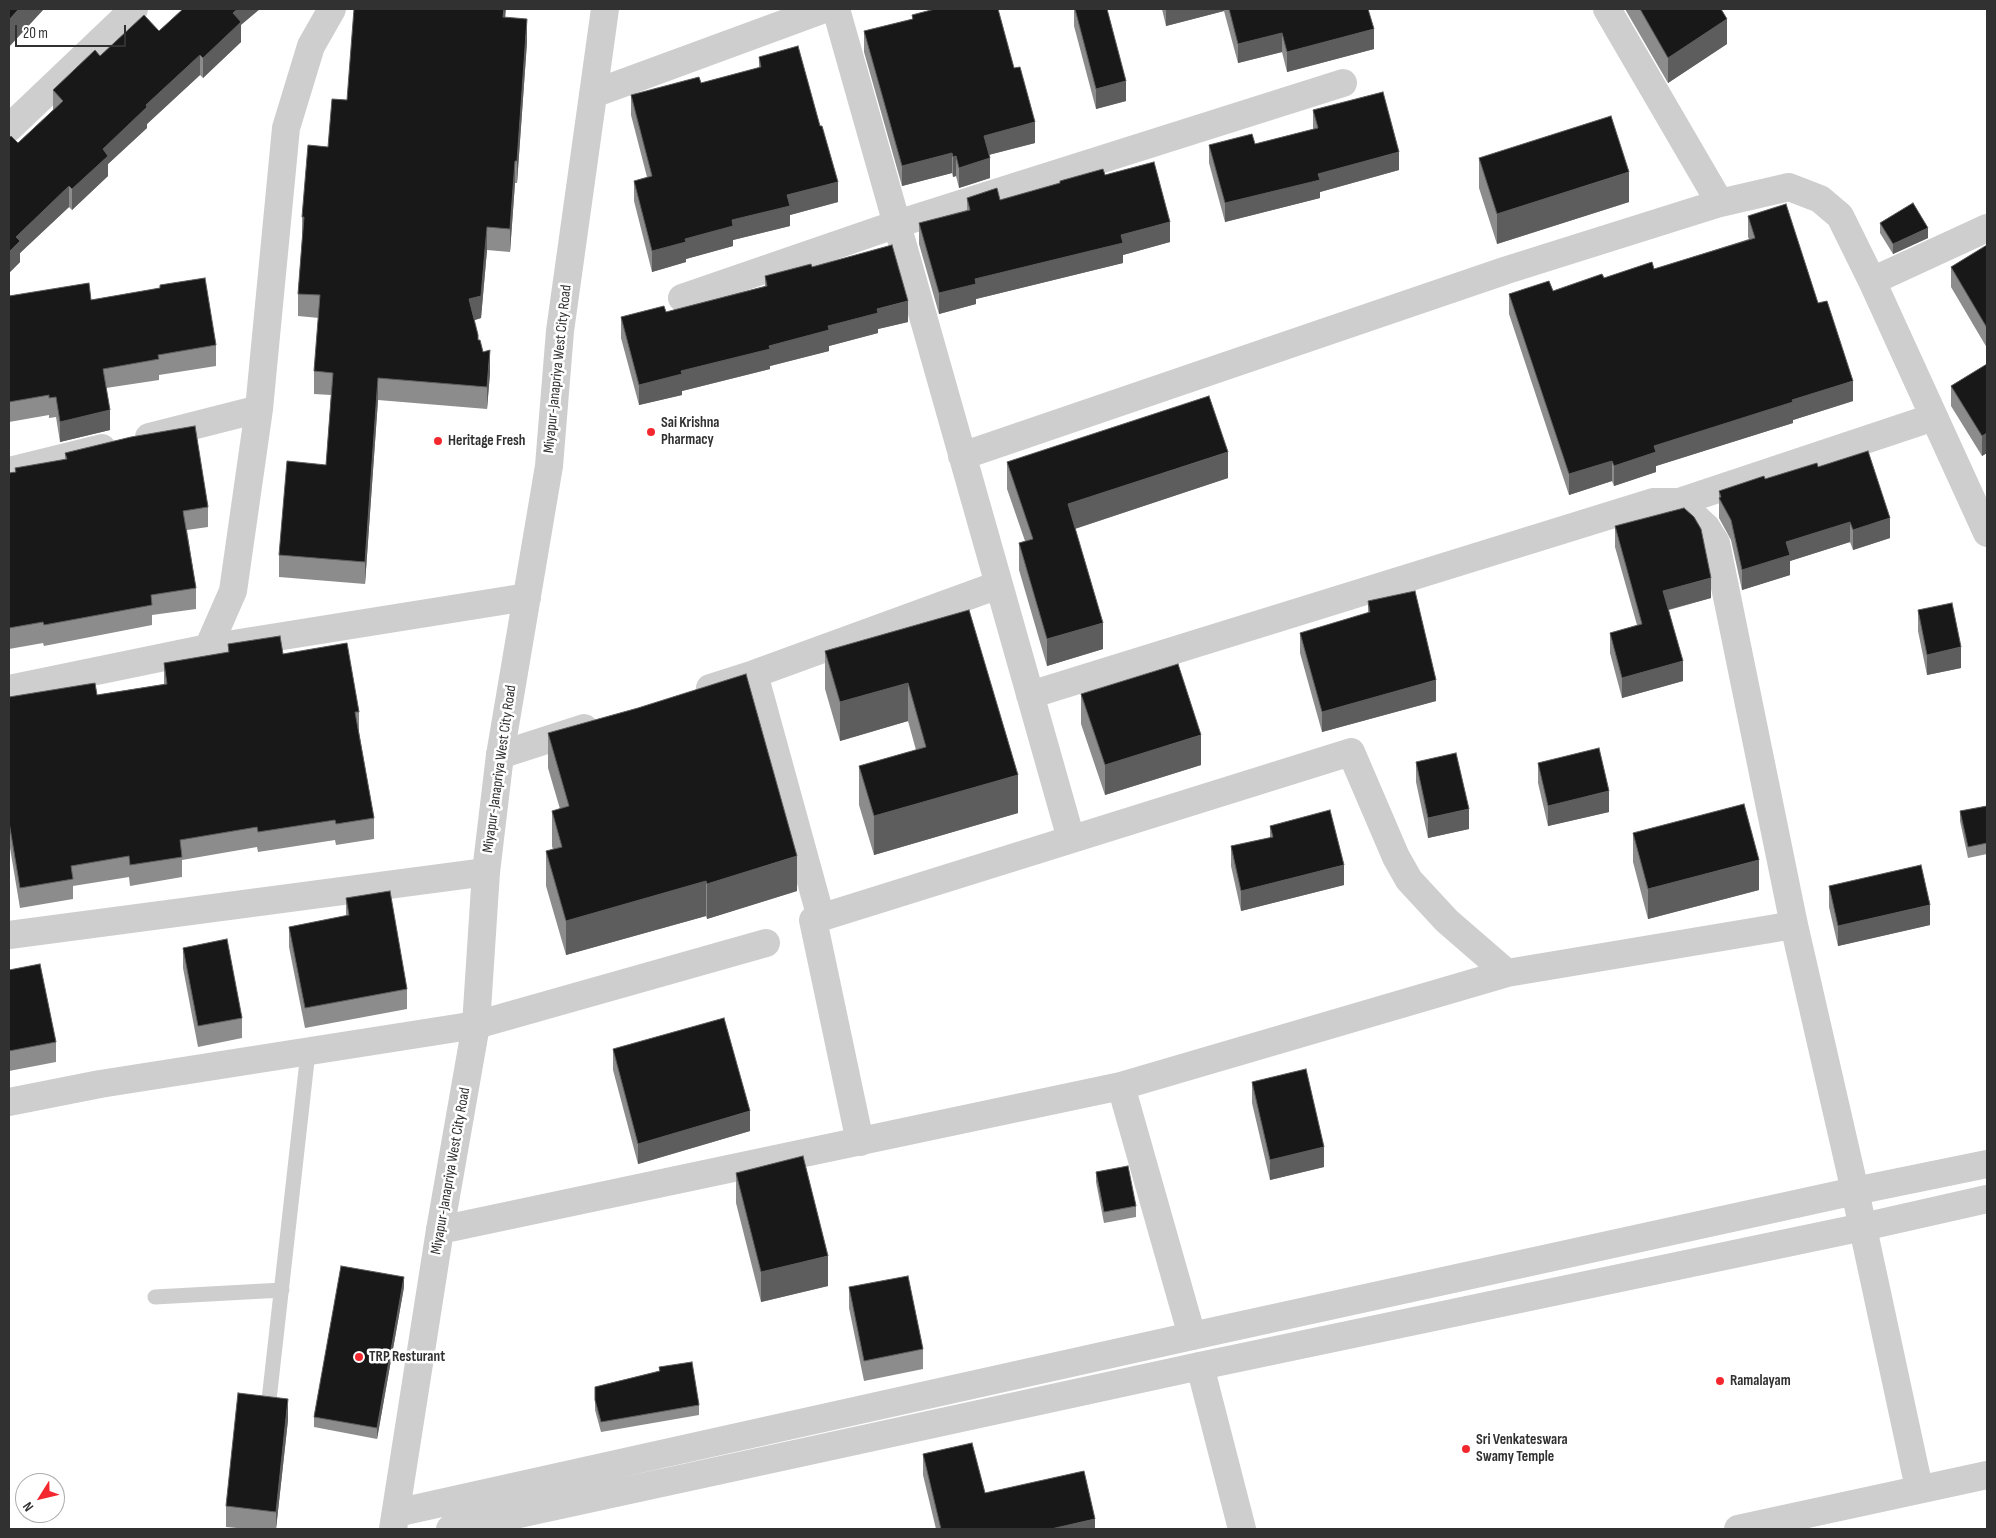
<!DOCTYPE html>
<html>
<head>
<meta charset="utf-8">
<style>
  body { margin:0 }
  #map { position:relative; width:1996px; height:1538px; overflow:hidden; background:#fff; font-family:"Sofia Sans Condensed",sans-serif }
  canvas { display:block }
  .frame { position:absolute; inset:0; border:10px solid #313131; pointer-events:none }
  .north { position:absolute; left:15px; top:1473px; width:50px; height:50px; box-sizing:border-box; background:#fff; border:1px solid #adadad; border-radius:50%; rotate:234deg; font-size:14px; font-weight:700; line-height:20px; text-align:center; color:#313131 }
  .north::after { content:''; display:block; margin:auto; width:18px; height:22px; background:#f3282f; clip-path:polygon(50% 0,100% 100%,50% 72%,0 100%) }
  .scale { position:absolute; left:15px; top:25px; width:111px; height:22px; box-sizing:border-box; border:2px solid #313131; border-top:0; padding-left:6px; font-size:15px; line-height:18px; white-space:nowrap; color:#313131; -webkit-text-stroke:4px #fff; paint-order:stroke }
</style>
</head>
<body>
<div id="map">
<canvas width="1996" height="1538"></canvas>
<div class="frame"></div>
<div class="north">N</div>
<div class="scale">20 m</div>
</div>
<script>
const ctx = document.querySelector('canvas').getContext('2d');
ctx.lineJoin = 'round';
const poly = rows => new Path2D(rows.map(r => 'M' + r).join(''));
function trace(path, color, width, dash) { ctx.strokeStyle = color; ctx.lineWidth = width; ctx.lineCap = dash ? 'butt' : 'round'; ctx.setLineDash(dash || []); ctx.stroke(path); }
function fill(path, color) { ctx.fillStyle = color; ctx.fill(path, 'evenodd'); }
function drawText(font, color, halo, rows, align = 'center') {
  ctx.font = font + ' "Sofia Sans Condensed",sans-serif'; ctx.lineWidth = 5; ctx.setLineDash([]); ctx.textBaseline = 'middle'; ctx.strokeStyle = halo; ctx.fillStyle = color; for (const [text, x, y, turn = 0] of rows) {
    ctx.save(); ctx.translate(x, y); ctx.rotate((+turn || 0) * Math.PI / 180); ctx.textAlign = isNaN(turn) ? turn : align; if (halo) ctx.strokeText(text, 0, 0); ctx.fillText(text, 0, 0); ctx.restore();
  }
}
trace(poly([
  [155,1297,282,1290],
  [269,1400,308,1052]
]), '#cecece', 15);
trace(poly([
  [836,9,1071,839],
  [1607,9,1720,203],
  [9,128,134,9],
  [1872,281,1987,228],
  [682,298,897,224,1343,83],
  [149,437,259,409],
  [962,456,1507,270,1720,203,1789,187,1820,199,1840,216,1872,281,1987,533],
  [9,471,102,448],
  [1679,502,1934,417],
  [208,648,233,591,259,409,286,128,311,46,332,9],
  [754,674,821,918],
  [710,688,754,674,998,585],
  [9,689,208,648,527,597],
  [1030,695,1653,502,1679,502,1706,527,1716,543,1794,925,1855,1191,1919,1488],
  [500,755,584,728],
  [9,935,486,872],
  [1121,1086,1192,1336],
  [9,1102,100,1084,476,1025,766,943],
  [860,1142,813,920,1351,752,1396,857,1409,880,1447,921,1507,973],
  [440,1230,1121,1086,1507,973,1794,925],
  [1200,1366,1242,1529],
  [1738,1529,1987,1475]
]), '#cecece', 28);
trace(poly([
  [593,94,824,9],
  [396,1513,1192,1336,1855,1191,1987,1164],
  [393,1529,440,1230,476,1025,486,872,500,755,549,466,560,331,605,9],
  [450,1529,1200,1366,1863,1227,1987,1199]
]), '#cecece', 28);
fill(poly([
  [1074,9,1107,9,1126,101,1096,109,1074,26],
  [1162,9,1368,9,1374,49,1287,72,1282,52,1238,63,1224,11,1166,26],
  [1625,9,1721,9,1727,44,1668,83],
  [912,15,1014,68,1035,143,989,155,990,178,959,188,956,176,953,177,952,173,902,186,864,52,864,31,912,19],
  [505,17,527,42,521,127,517,183,515,183,510,252,487,250,481,318,474,320,478,340,490,373,487,409,378,400,365,584,279,577,279,555,326,465,331,395,314,394,314,371,319,318,298,316,298,294,302,239,302,217,347,100],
  [241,25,241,42,203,78,200,75,147,124,147,128,108,164,108,176,72,210,69,207,20,253,20,262,9,273,9,138,18,143,53,110,53,90,100,56,159,31],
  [759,57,838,202,790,215,790,226,733,240,733,246,686,259,686,262,652,272,634,201,634,181,647,177,631,115,631,95,701,83,759,68],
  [1313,110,1399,170,1320,192,1320,198,1225,222,1209,163,1209,145,1255,144,1313,129],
  [1479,158,1629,202,1497,244,1479,188],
  [1105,175,1170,242,1123,255,1123,263,976,299,976,304,939,314,919,244,919,223,967,210,967,198,1000,200,1060,184,1060,181],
  [1748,216,1818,303,1853,401,1793,420,1793,423,1656,466,1656,472,1614,486,1612,481,1569,495,1509,314,1509,294,1553,291,1604,278,1654,269,1749,239,1748,237],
  [1880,223,1928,238,1893,254,1880,233],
  [1987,245,1987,348,1951,287,1951,267],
  [812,267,908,322,878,329,878,333,829,346,829,351,770,366,770,369,682,391,682,395,639,405,621,338,621,317,666,312,765,286,765,276],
  [160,285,216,345,216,366,159,375,159,380,106,388,110,430,60,442,56,417,49,418,49,415,9,422,9,296,91,300,160,288],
  [1987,364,1987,453,1982,456,1951,406,1951,386],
  [65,453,208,507,208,527,187,530,196,588,196,609,152,615,152,625,44,646,43,643,9,649,9,473,15,472,15,468,65,460],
  [1007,462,1228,478,1075,529,1103,649,1047,666,1019,570,1019,543,1025,541,1007,489],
  [1818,467,1890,538,1853,550,1850,542,1790,561,1790,575,1742,590,1731,540,1719,518,1719,491],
  [1615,526,1711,598,1669,610,1683,681,1622,698,1610,653,1610,633,1637,625,1615,547],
  [1368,601,1436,701,1322,732,1300,653,1300,633,1368,613],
  [969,610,1018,813,874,855,859,805,859,766,916,750,908,721,840,741,825,689,825,651],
  [1918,610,1961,668,1927,675,1918,631],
  [228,644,283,654,359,712,359,732,374,818,374,839,336,845,335,840,258,852,257,847,182,860,182,877,130,886,129,877,73,886,73,899,20,908,9,842,9,697,97,695,164,684,164,663,228,652],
  [1081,694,1201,765,1105,795,1081,724],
  [548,733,797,891,707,919,706,916,566,955,546,886,546,851,553,850,552,846,552,811,560,809,548,768],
  [1416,762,1469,829,1428,838,1416,782],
  [1538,763,1609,812,1548,826,1538,783],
  [1987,806,1987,854,1968,858,1960,821,1960,811],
  [1270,826,1344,885,1241,911,1231,866,1231,846,1270,838],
  [1633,833,1759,890,1648,919,1633,862],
  [1829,886,1930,925,1838,946,1829,907],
  [346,898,407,989,407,1009,305,1028,289,947,289,927,346,916],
  [183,948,242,1018,242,1038,198,1047,183,968],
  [9,970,56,1042,56,1062,9,1071],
  [613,1049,750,1131,638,1164,613,1070],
  [1252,1082,1324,1167,1270,1180,1252,1103],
  [1096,1172,1136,1206,1136,1217,1104,1223,1096,1182],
  [736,1173,828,1286,761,1302,736,1203],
  [404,1287,377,1439,314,1427,314,1417],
  [849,1287,923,1349,923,1369,864,1381,849,1308],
  [659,1367,699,1405,699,1415,601,1432,595,1410,595,1387,659,1371],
  [288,1420,276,1529,248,1529,226,1527,226,1506],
  [923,1454,985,1493,1095,1529,936,1529,923,1475]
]), '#8c8c8c');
fill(poly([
  [19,9,44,9,9,47,9,20],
  [238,9,260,9,241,25,241,42,203,78,203,58,233,13],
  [504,9,506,9,503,39,503,17],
  [1166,9,1224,9,1224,11,1166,26],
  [527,19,527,42,521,127,517,183,517,161],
  [1727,19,1727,44,1668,83,1668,58],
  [1374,29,1374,49,1287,72,1287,52],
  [1282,33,1282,52,1238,63,1238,44],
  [200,55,200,75,147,124,147,128,108,164,108,176,72,210,72,189,103,149,146,105],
  [1126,81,1126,101,1096,109,1096,89],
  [1035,122,1035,143,984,156,984,136],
  [1399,152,1399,170,1320,192,1320,198,1225,222,1225,203,1318,174],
  [952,153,952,173,902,186,902,166],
  [956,156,956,176,953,177,953,157],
  [990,158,990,178,959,188,959,168],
  [515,161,515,183,510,252,510,229],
  [1629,172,1629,202,1497,244,1497,214],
  [838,182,838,202,790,215,790,226,733,240,733,246,686,259,686,262,652,272,652,251,685,239,787,195],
  [69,186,69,207,20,253,20,262,9,273,9,252,16,237],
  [1170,222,1170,242,1123,255,1123,263,976,299,976,304,939,314,939,293,975,279,1121,235],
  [487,227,487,250,481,318,469,322,469,299],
  [1928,228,1928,238,1893,254,1893,244],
  [908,301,908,322,878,329,878,333,829,346,829,351,770,366,770,369,682,391,682,395,639,405,639,385,681,371,769,346,877,309],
  [490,350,490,373,487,409,487,387],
  [378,378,378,400,365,584,365,562],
  [1853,381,1853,401,1793,420,1793,423,1656,466,1656,472,1614,486,1614,466,1654,446,1792,400],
  [110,410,110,430,60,442,60,422],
  [1987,433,1987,453,1982,456,1982,436],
  [1228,452,1228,478,1068,531,1068,504],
  [1612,461,1612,481,1569,495,1569,474],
  [1890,518,1890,538,1853,550,1853,530],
  [1850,522,1850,542,1790,561,1790,575,1742,590,1742,570,1786,542],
  [1711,578,1711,598,1663,611,1663,591],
  [1103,623,1103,649,1047,666,1047,639],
  [1961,647,1961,668,1927,675,1927,655],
  [1683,661,1683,681,1622,698,1622,678],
  [1436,680,1436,701,1322,732,1322,712],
  [908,683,908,721,840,741,840,702],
  [1201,735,1201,765,1105,795,1105,765],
  [1018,775,1018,813,874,855,874,816],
  [1609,791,1609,812,1548,826,1548,806],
  [1469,809,1469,829,1428,838,1428,818],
  [797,856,797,891,707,919,707,884],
  [1759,860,1759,890,1648,919,1648,889],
  [1344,865,1344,885,1241,911,1241,891],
  [706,881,706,916,566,955,566,921],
  [1930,905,1930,925,1838,946,1838,926],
  [750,1111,750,1131,638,1164,638,1144],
  [1324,1147,1324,1167,1270,1180,1270,1160],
  [828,1256,828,1286,761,1302,761,1272],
  [404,1277,404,1287,377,1439,377,1428],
  [288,1399,288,1420,276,1529,276,1512],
  [1095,1519,1095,1529,1051,1529]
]), '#5d5d5d');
const building = poly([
  [9,9,19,9,9,20,9,9],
  [183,9,238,9,233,13,241,22,203,58,200,55,146,105,147,107,103,149,108,156,72,189,69,186,16,237,20,241,9,252,9,138,11,136,18,143,63,101,53,90,95,50,100,56,144,15,159,31,183,9],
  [354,9,504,9,503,17,527,19,521,105,517,161,515,161,510,229,487,227,481,296,469,299,478,335,478,340,480,340,483,352,490,350,487,387,378,378,365,562,279,555,287,461,326,465,333,373,314,371,320,295,298,294,304,217,302,217,308,145,328,147,332,99,347,100,354,9],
  [935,9,998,9,1014,68,1020,67,1035,122,984,136,990,158,959,168,956,156,953,157,952,153,902,166,864,31,913,19,912,15,935,9],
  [1075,9,1107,9,1126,81,1096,89,1075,9],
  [1229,9,1368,9,1374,29,1287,52,1282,33,1238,44,1229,9],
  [1640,9,1721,9,1727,19,1668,58,1640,9],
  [798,46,820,126,822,126,838,182,787,195,790,206,732,220,733,226,685,239,686,242,652,251,634,181,652,176,631,95,699,77,701,83,761,67,759,57,798,46],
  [1383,92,1399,152,1318,174,1320,180,1225,203,1209,145,1252,134,1255,144,1318,128,1313,110,1383,92],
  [1611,116,1629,172,1497,214,1479,158,1611,116],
  [1154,162,1170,222,1121,235,1123,243,975,279,976,284,939,293,919,223,970,210,967,198,997,188,1000,200,1060,183,1060,181,1103,169,1105,175,1154,162],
  [1913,203,1928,228,1893,244,1880,223,1913,203],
  [1786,204,1818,303,1827,301,1853,381,1792,400,1793,402,1654,446,1656,452,1614,466,1612,461,1569,474,1509,294,1549,281,1553,291,1602,274,1604,278,1652,262,1654,269,1755,238,1748,216,1786,204],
  [892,245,908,301,877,309,878,313,828,326,829,330,769,346,770,349,681,371,682,374,639,385,621,317,664,306,666,312,767,286,765,276,811,264,812,267,892,245],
  [1987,245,1987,328,1951,267,1987,245],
  [205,278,216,345,158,355,159,359,103,369,110,410,60,422,56,397,49,398,49,395,9,402,9,296,89,283,91,300,160,288,160,285,205,278],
  [1987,364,1987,433,1982,436,1951,386,1987,364],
  [1209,396,1228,452,1068,504,1103,623,1047,639,1019,543,1033,539,1007,462,1209,396],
  [195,426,208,507,183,511,196,588,151,595,152,605,44,625,43,622,9,628,9,473,16,472,15,468,67,459,65,453,131,437,195,426],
  [1868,451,1890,518,1853,530,1850,522,1786,542,1790,555,1742,570,1731,520,1719,498,1721,497,1719,491,1764,476,1765,479,1817,463,1818,467,1868,451],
  [1684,508,1694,517,1701,529,1711,578,1663,591,1683,661,1622,678,1610,633,1642,624,1615,526,1684,508],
  [1415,591,1436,680,1322,712,1300,633,1370,612,1368,601,1415,591],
  [1952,603,1961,647,1927,655,1918,610,1952,603],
  [969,610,1018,775,874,816,859,766,926,747,908,683,840,702,825,651,969,610],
  [280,636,283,654,347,643,359,712,355,712,374,818,336,824,335,820,258,832,257,827,180,840,182,857,130,865,129,856,71,866,73,879,20,888,9,822,9,697,95,683,97,695,167,684,164,663,229,652,228,644,280,636],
  [1178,664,1201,735,1105,765,1081,694,1178,664],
  [746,674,797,856,707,884,706,881,566,921,546,851,562,847,552,811,569,806,548,733,638,708,746,674],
  [1599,748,1609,791,1548,806,1538,763,1599,748],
  [1456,753,1469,809,1428,818,1416,762,1456,753],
  [1744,804,1759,860,1648,889,1633,833,1744,804],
  [1987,806,1987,843,1968,847,1960,811,1987,806],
  [1330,810,1344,865,1241,891,1231,846,1273,837,1270,826,1330,810],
  [1921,865,1930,905,1838,926,1829,886,1921,865],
  [390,891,407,989,305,1008,289,927,349,915,346,898,390,891],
  [227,939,242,1018,198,1026,183,948,227,939],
  [40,964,56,1042,9,1051,9,970,40,964],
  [724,1018,750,1111,638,1144,613,1049,724,1018],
  [1306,1069,1324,1147,1270,1160,1252,1082,1306,1069],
  [803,1156,828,1256,761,1272,736,1173,803,1156],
  [1128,1166,1136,1206,1104,1212,1096,1172,1128,1166],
  [341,1266,404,1277,377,1428,314,1417,341,1266],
  [908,1276,923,1349,864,1361,849,1287,908,1276],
  [692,1362,699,1405,601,1422,595,1400,595,1387,660,1371,659,1367,692,1362],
  [238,1393,288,1399,276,1512,226,1506,238,1393],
  [972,1443,985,1493,1084,1471,1095,1519,1051,1529,941,1529,923,1454,972,1443]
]);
fill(building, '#181818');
trace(building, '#5d5d5d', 1);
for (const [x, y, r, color] of [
  [651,432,5,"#f3282f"],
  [438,441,5,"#f3282f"],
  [359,1357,5,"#f3282f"],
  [1720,1381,5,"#f3282f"],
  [1466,1449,5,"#f3282f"]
]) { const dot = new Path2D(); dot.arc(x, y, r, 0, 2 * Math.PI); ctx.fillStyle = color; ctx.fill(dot); trace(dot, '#fff', 2); }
drawText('15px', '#313131', '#fff', [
  ["Miyapur-Janapriya West City Road",558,369,-84],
  ["Miyapur-Janapriya West City Road",500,769,-82],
  ["Miyapur-Janapriya West City Road",451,1171,-80]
]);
drawText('bold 15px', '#313131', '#fff', [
  ["Sai Krishna",661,423],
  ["Pharmacy",661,440],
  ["Heritage Fresh",448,441],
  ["TRP Resturant",369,1357],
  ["Ramalayam",1730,1381],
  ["Sri Venkateswara",1476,1440],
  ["Swamy Temple",1476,1457]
], 'left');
</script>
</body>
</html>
